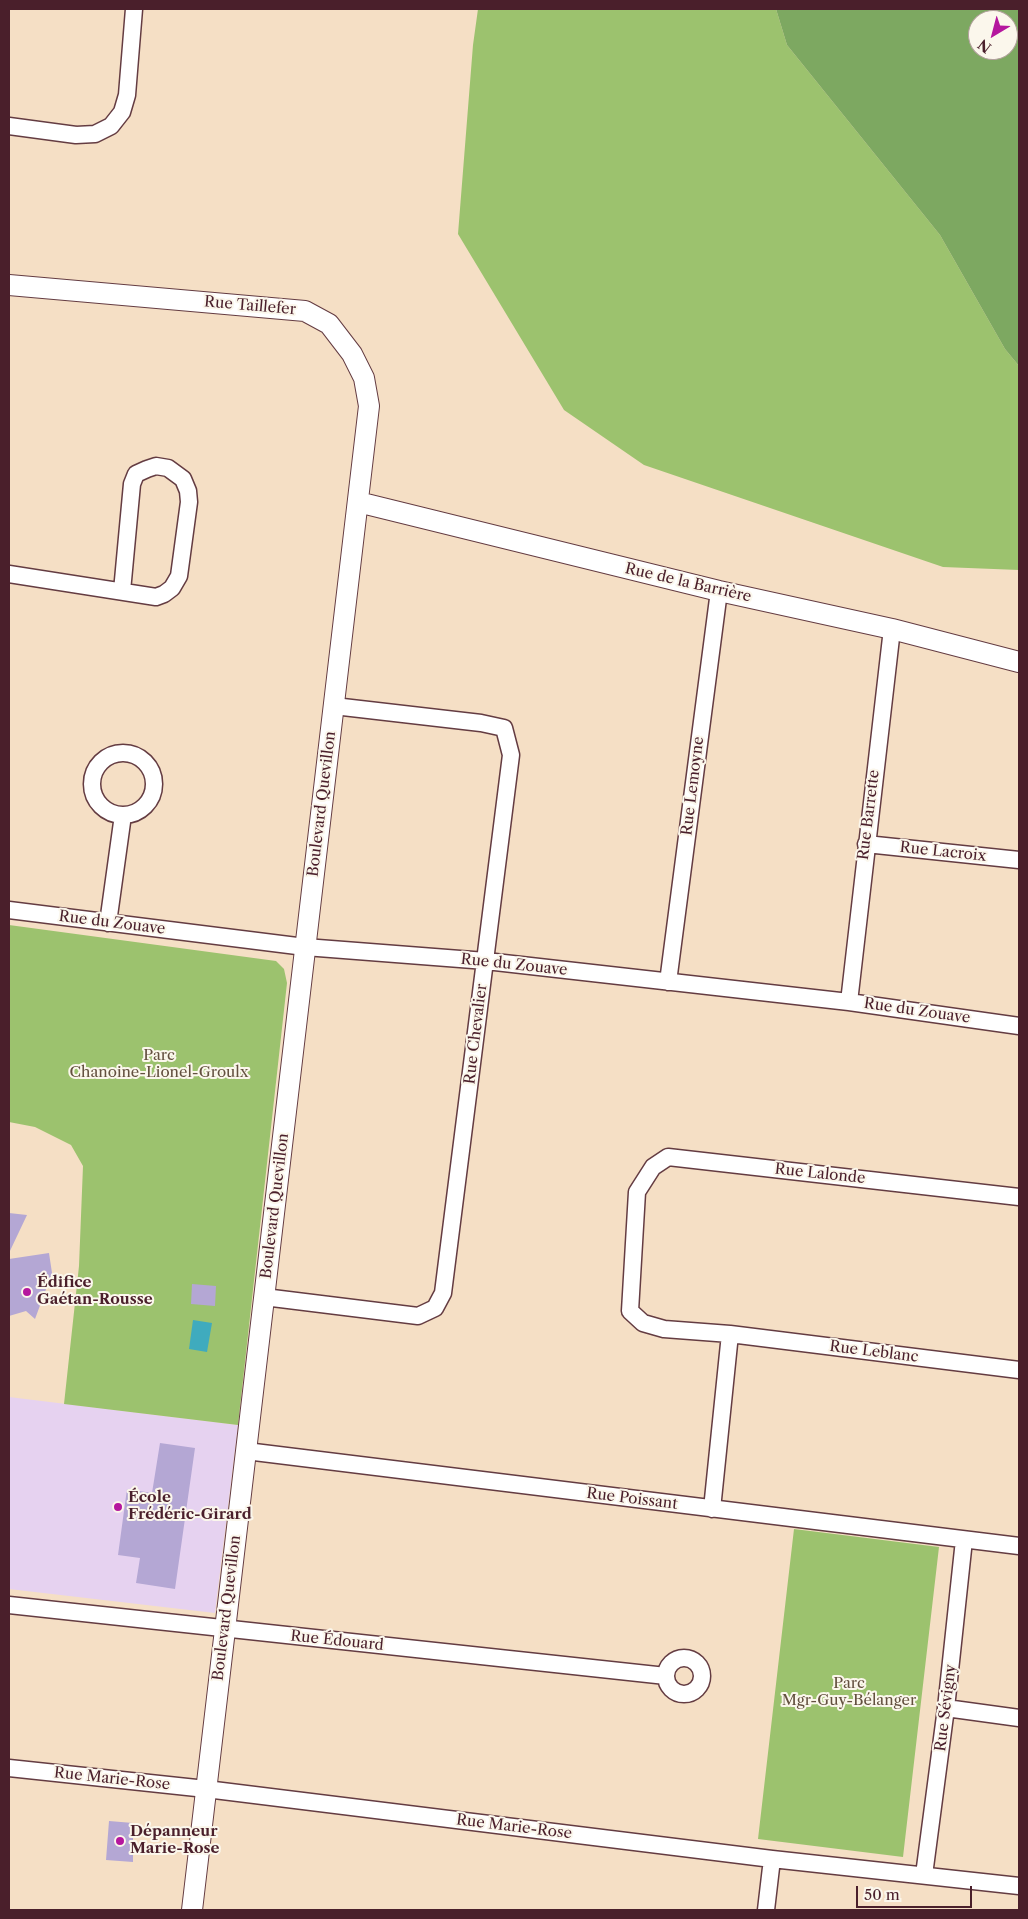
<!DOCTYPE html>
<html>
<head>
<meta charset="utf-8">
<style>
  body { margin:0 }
  #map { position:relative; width:1028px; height:1919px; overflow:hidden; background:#f5dfc5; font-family:"Libre Caslon Text",serif }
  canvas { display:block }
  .frame { position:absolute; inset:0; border:10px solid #4a1f2b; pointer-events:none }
  .north { position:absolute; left:968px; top:10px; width:50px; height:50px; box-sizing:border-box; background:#fbf7ec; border:1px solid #b4a19f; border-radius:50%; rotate:217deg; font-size:14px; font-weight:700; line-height:20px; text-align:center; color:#4a1f2b }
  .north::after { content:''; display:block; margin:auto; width:18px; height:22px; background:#b5179e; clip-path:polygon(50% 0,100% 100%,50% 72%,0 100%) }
  .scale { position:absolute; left:856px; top:1886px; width:116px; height:22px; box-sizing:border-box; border:2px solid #4a1f2b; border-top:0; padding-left:6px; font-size:15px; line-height:18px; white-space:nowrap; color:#4a1f2b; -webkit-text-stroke:4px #fbf7ec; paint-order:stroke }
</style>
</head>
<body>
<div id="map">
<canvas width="1028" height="1919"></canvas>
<div class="frame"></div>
<div class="north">N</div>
<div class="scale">50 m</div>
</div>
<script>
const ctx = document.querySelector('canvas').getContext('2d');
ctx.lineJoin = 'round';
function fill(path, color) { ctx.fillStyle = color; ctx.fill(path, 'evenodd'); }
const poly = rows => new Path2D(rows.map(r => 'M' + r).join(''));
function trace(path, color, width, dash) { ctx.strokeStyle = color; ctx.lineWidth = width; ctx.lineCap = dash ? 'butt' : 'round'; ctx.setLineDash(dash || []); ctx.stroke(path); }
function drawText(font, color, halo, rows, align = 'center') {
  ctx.font = font + ' "Libre Caslon Text",serif'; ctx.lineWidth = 4; ctx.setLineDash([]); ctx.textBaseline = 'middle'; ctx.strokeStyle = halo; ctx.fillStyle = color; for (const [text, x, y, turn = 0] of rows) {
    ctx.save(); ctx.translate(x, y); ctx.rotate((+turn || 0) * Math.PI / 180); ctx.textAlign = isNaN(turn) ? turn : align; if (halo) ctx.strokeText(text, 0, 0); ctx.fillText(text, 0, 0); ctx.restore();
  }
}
fill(poly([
  [9,1397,238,1425,215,1613,9,1589]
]), '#e6d2f0');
fill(poly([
  [478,9,776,9,787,45,940,235,1005,349,1019,366,1019,570,943,567,644,465,564,410,458,234,473,45],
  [9,925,276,961,284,969,287,983,238,1425,64,1404,79,1266,83,1166,71,1145,35,1127,9,1122],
  [794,1529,939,1547,903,1857,758,1839]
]), '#9cc26e');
fill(poly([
  [776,9,1019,9,1019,366,1005,349,940,235,787,45],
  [978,20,1008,20,1008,50,978,50]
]), '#7da861');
fill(poly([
  [193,1320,212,1323,207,1352,189,1349]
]), '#3fabbe');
fill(poly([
  [9,1213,27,1215,9,1253],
  [49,1253,52,1273,35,1319,26,1311,9,1316,9,1259],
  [192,1284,216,1286,215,1306,191,1304],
  [160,1443,195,1448,175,1589,136,1583,140,1558,118,1555,127,1489,152,1493],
  [109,1821,133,1823,133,1862,106,1860]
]), '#b4a7d4');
const minor = poly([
  [9,126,76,135,95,134,111,126,122,112,127,95,134,9],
  [9,574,156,597,164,594,172,588,179,576,189,502,188,491,183,479,168,468,156,466,147,469,136,474,132,484,122,591],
  '92 784a31 31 0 1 1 62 0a31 31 0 1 1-62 0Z',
  [866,844,1019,860],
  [9,910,305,947,486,961,849,1002,1019,1026],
  [108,923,123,815],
  [668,982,719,591],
  [849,1002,892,629],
  [1019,1197,668,1157,653,1167,637,1192,630,1311,643,1323,664,1329,730,1334,1019,1370],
  [264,1297,418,1316,435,1308,443,1293,511,755,504,728,481,723,334,706],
  [246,1451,1019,1546],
  [712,1509,730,1334],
  [9,1605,666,1676],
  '666 1676a18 18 0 1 1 36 0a18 18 0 1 1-36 0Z',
  [946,1708,1019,1718],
  [9,1768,206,1789,772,1859,1019,1886],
  [924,1875,946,1708,964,1540],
  [766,1910,772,1859]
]);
const tertiary = poly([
  [9,285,305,311,329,324,352,354,364,378,369,406,192,1910],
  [358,502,719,591,892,629,1019,662]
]);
trace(minor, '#643c42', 19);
trace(tertiary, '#643c42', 22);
trace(minor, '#fff', 16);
trace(tertiary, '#fff', 20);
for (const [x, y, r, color] of [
  [27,1292,5,"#b5179e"],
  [118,1507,5,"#b5179e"],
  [120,1841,5,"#b5179e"]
]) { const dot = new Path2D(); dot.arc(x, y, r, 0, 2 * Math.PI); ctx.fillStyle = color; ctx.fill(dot); trace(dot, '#fbf7ec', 2); }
drawText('15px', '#4a1f2b', '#fbf7ec', [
  ["Rue Taillefer",250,306,5],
  ["Rue de la Barrière",688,583,13],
  ["Rue Lemoyne",693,786,-83],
  ["Boulevard Quevillon",322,804,-83],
  ["Rue Barrette",869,815,-83],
  ["Rue Lacroix",943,852,6],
  ["Rue du Zouave",112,923,7],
  ["Rue du Zouave",514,965,6],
  ["Rue du Zouave",917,1011,8],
  ["Rue Chevalier",476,1034,-83],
  ["Rue Lalonde",820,1174,6],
  ["Boulevard Quevillon",275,1206,-83],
  ["Rue Leblanc",874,1352,7],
  ["Rue Poissant",632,1499,7],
  ["Boulevard Quevillon",227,1608,-83],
  ["Rue Édouard",337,1641,6],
  ["Rue Sévigny",946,1708,-83],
  ["Rue Marie-Rose",112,1779,6],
  ["Rue Marie-Rose",514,1827,7]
]);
drawText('15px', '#63503f', '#fbf7ec', [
  ["Parc",159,1056],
  ["Chanoine-Lionel-Groulx",159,1073],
  ["Parc",849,1684],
  ["Mgr-Guy-Bélanger",849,1701]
]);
drawText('bold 15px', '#4a1f2b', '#fbf7ec', [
  ["Édifice",37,1283],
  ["Gaétan-Rousse",37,1300],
  ["École",128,1498],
  ["Frédéric-Girard",128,1515],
  ["Dépanneur",130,1832],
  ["Marie-Rose",130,1849]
], 'left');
</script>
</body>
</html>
